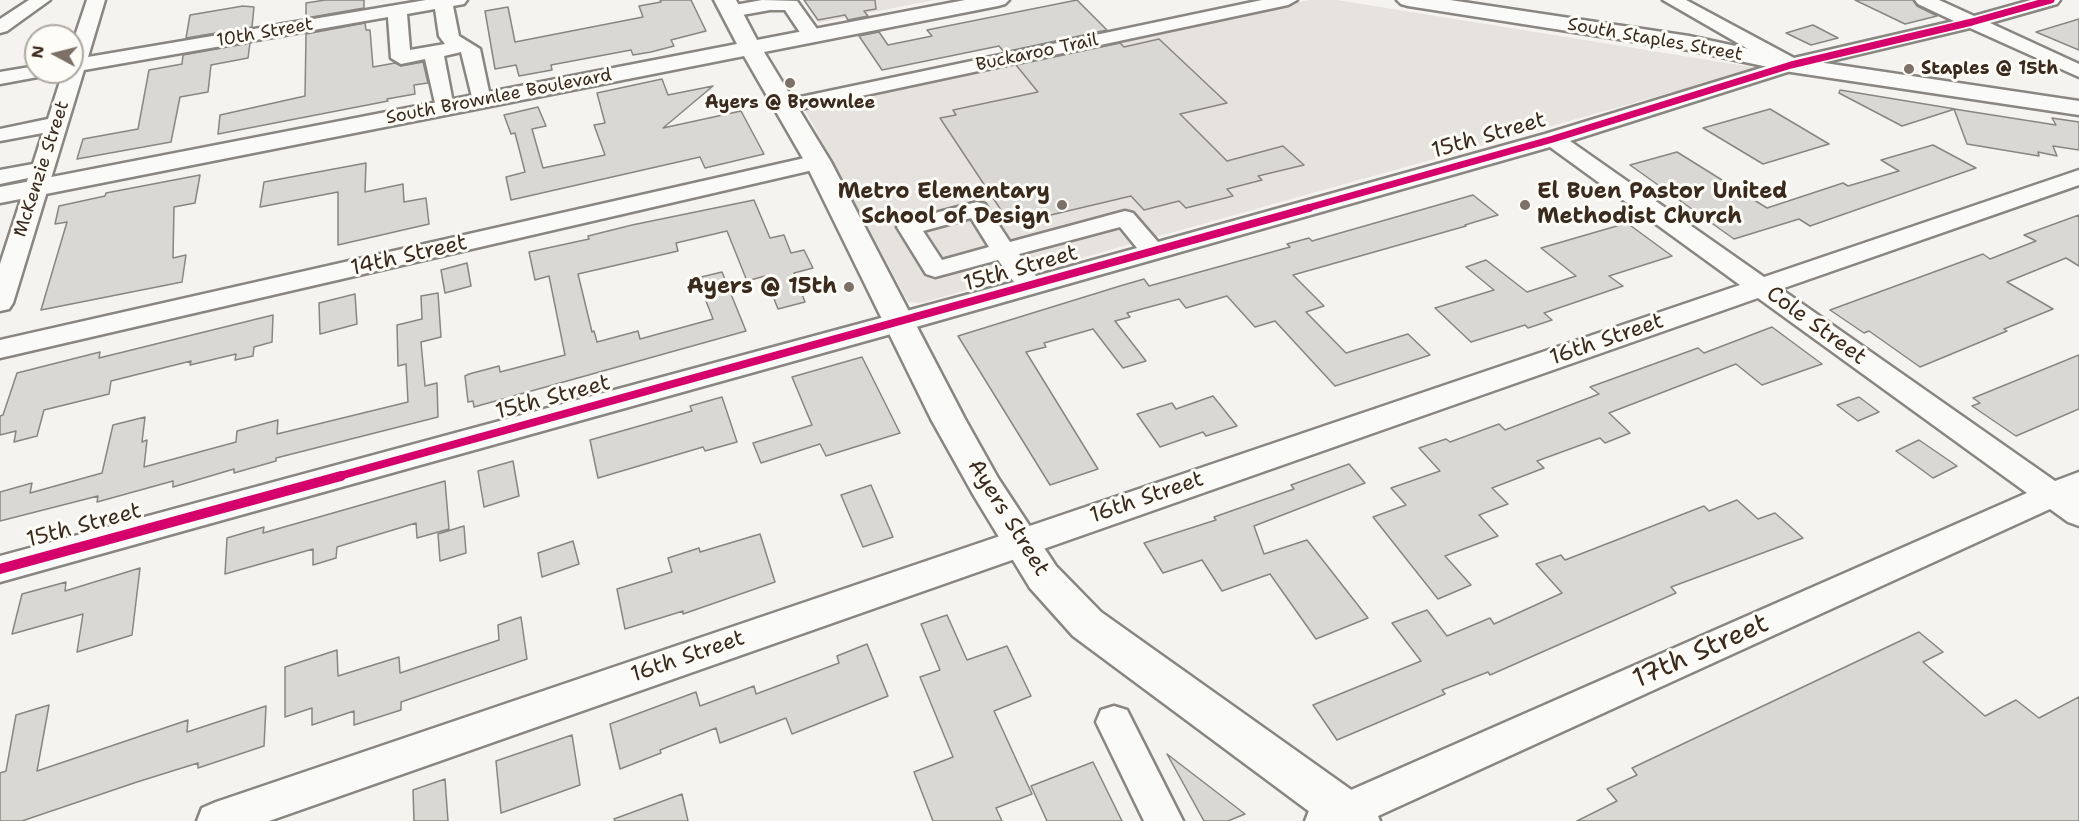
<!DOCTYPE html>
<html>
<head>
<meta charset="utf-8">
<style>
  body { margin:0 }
  #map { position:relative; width:2079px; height:821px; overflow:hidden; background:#f4f3ef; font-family:"Shantell Sans",sans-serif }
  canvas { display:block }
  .north { position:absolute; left:24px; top:24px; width:60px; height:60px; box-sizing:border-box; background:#fdfcf7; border:2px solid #afa8a0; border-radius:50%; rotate:277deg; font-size:16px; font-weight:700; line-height:24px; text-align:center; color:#3b2a1e }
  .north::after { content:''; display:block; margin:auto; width:21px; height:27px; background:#7c7067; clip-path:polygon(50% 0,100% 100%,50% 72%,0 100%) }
</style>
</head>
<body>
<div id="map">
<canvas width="2079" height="821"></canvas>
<div class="north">N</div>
</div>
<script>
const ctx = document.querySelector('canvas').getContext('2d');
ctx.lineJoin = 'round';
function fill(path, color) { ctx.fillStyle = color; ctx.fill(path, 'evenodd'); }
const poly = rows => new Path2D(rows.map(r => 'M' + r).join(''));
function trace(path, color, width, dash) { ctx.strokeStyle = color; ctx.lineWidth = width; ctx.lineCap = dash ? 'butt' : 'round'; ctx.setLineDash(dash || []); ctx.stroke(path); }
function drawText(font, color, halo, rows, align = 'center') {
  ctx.font = font + ' "Shantell Sans",sans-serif'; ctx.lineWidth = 6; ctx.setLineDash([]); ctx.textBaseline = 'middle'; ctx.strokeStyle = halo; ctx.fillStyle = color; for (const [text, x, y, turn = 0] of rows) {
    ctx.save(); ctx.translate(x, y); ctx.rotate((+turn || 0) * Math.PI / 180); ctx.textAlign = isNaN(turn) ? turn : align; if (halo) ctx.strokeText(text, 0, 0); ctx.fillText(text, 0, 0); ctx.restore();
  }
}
fill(poly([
  [803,0,934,0,818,23],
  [1309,0,1337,0,1758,68,921,303,908,302,804,108]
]), '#e6e3de');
const building = poly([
  [325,0,364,0,364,8,306,18,306,3,325,0],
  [660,0,691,0,706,31,671,40,674,46,651,52,633,55,631,50,551,65,552,70,519,76,516,65,495,69,485,11,508,7,515,42,643,17,639,6,661,2,660,0],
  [804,0,875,0,876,9,864,11,868,16,848,20,845,15,818,20,804,0],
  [1077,0,1107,30,1004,52,999,46,882,70,859,36,879,32,888,45,932,36,927,30,1077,0],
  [1855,0,1913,0,1917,6,1937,16,1905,24,1855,0],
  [243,6,254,7,252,27,186,38,190,15,243,6],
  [2079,19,2079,50,2036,32,2079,19],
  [365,23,366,30,370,30,373,67,395,63,401,66,423,62,428,83,414,85,415,94,387,99,388,101,218,134,220,115,305,96,306,34,365,23],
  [1813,25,1838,38,1811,45,1786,33,1813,25],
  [1159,39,1227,103,1180,114,1227,161,1283,146,1304,165,1258,176,1262,180,1227,189,1233,196,1186,208,1179,201,1144,210,1131,196,1038,218,1034,213,1007,219,940,118,956,115,953,110,1038,92,1016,65,1120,43,1124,47,1159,39],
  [250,43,248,58,211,65,208,92,180,97,171,142,77,159,83,139,138,129,149,70,182,64,183,55,250,43],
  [662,79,668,95,713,86,663,128,741,111,764,154,705,168,700,157,511,200,506,177,525,172,515,133,511,134,504,115,538,107,546,126,532,129,543,168,605,155,594,125,605,123,597,93,662,79],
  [1840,90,1955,109,1902,126,1839,93,1840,90],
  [1770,109,1829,144,1763,164,1703,128,1770,109],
  [1954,109,2056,125,2052,118,2079,122,2079,150,2053,146,2057,156,2038,152,2039,156,1967,144,1954,109],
  [1933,145,1976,168,1810,226,1799,219,1734,239,1630,165,1677,152,1767,208,1843,183,1848,186,1899,171,1881,160,1933,145],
  [366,163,365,192,403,184,404,202,426,198,429,224,338,245,338,192,260,207,264,182,366,163],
  [200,175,195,203,174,207,173,258,186,255,182,282,41,310,67,222,55,224,59,206,105,196,106,193,200,175],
  [1473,195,1498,215,1465,225,1466,226,1293,275,1324,306,1306,312,1346,353,1408,334,1430,355,1335,386,1275,321,1255,327,1227,296,1186,308,1179,299,1127,313,1130,317,1115,321,1146,361,1123,368,1093,329,1044,343,1046,347,1026,352,1098,469,1050,485,958,336,1120,286,1144,279,1149,286,1290,247,1287,244,1309,238,1312,241,1473,195],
  [754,200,770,238,784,235,791,253,804,250,813,268,794,273,805,302,778,309,765,276,747,281,727,231,676,243,678,251,578,274,592,332,594,331,597,342,638,331,640,339,713,319,697,278,722,272,746,331,474,407,473,401,468,402,465,376,469,374,499,366,500,372,565,355,549,276,535,280,529,252,589,239,588,236,632,225,754,200],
  [2079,215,2079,266,2066,258,2007,282,2053,309,2004,329,2007,331,1920,367,1869,331,1864,333,1830,310,1983,254,1990,259,2036,241,2024,235,2079,215],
  [1627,223,1672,256,1609,276,1623,286,1544,313,1552,320,1528,328,1525,325,1471,342,1435,308,1494,290,1466,267,1486,260,1527,292,1576,276,1541,248,1627,223],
  [467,263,471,286,445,293,441,270,467,263],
  [438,293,441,337,421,342,425,386,437,383,438,417,276,458,276,461,234,473,234,469,173,487,173,481,97,502,98,496,0,521,0,492,32,483,30,493,102,473,113,425,145,417,142,442,147,440,144,467,236,442,237,431,278,420,277,434,408,402,406,364,398,366,397,325,422,319,421,296,438,293],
  [355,294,357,324,320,334,319,303,355,294],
  [273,315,272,342,254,347,253,356,235,360,236,354,190,365,191,361,111,381,109,394,44,410,37,436,14,442,16,431,0,435,0,416,3,415,17,373,100,352,99,358,273,315],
  [1772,327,1822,364,1762,385,1736,364,1609,413,1630,433,1605,443,1600,438,1537,461,1544,468,1492,488,1508,504,1479,515,1498,536,1445,556,1471,585,1438,599,1373,517,1406,505,1391,488,1440,471,1419,448,1446,439,1450,442,1499,424,1505,430,1599,394,1590,387,1698,348,1704,353,1772,327],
  [2079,355,2079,409,2016,436,1972,406,1980,403,1973,398,2079,355],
  [862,357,900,433,826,456,820,444,761,463,753,443,812,425,792,377,862,357],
  [1213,396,1237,426,1206,436,1203,432,1160,447,1137,414,1172,403,1176,409,1213,396],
  [722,397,737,442,705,451,703,447,598,478,590,440,692,411,690,406,722,397],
  [1859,397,1879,412,1858,421,1837,405,1859,397],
  [1919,440,1957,466,1933,478,1896,451,1919,440],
  [513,461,519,496,484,507,478,471,513,461],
  [1349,464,1365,483,1254,526,1264,554,1307,540,1368,618,1316,639,1270,574,1222,591,1202,560,1163,573,1144,543,1216,520,1214,517,1294,489,1291,485,1349,464],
  [445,481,449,529,417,538,416,523,337,547,336,558,313,565,313,549,225,574,227,538,264,527,263,533,445,481],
  [871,485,893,537,863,547,841,495,871,485],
  [1737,500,1758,519,1775,513,1803,538,1671,587,1676,593,1490,675,1488,672,1442,690,1445,694,1337,740,1313,705,1421,661,1392,623,1427,610,1447,636,1490,618,1494,624,1562,593,1536,564,1561,555,1565,560,1704,506,1709,511,1737,500],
  [464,526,466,553,440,561,438,534,464,526],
  [760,534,775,582,683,614,683,611,625,629,617,589,672,572,668,558,699,548,700,552,760,534],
  [573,541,579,564,542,577,538,553,573,541],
  [140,568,132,635,77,652,83,614,12,634,22,594,66,582,65,591,140,568],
  [947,615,967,660,1007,646,1031,696,994,711,1032,794,996,808,1002,821,933,821,914,772,953,757,920,677,940,670,921,624,947,615],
  [521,617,527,659,401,702,401,710,354,725,354,711,312,725,312,708,285,717,285,667,337,650,338,676,399,657,400,673,499,640,498,625,521,617],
  [1919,632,1943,652,1923,662,1985,716,2016,700,2039,718,2079,697,2079,821,1577,821,1617,801,1607,789,1637,775,1632,768,1919,632],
  [867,644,888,696,792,734,786,718,720,743,716,728,660,750,661,753,620,769,610,724,696,692,700,706,754,686,756,694,839,663,837,656,867,644],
  [49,705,37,771,188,720,187,732,266,706,264,746,198,768,198,763,137,782,22,821,0,821,0,773,6,771,16,715,49,705],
  [572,735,580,785,501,813,496,761,572,735],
  [1167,754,1245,814,1228,821,1204,821,1167,754],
  [1093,762,1122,821,1047,821,1031,786,1093,762],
  [445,779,448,821,414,821,413,790,445,779],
  [682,794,688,821,615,821,614,819,682,794]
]);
fill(building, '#d9d8d5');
trace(building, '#898681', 1.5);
const minor = poly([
  [29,0,50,0,7,31,0,33,0,19,29,0],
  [87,0,105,0,88,57,426,0,467,0,464,4,453,6,459,36,480,49,491,101,488,105,481,107,474,105,461,52,444,56,454,108,451,112,437,112,425,59,401,64,391,58,388,17,84,70,13,303,9,309,0,311,0,264,28,178,0,184,0,170,33,164,43,133,0,141,0,129,48,119,63,72,72,72,72,45,87,0],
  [435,9,439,36,445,44,410,50,407,14,435,9],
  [762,0,797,1,822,36,812,42,805,40,785,10,770,10,731,17,722,11,724,7,762,0],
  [1262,0,1297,0,1288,5,786,112,779,110,776,106,779,102,786,100,1262,0],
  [1663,0,1686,0,1794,58,1954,21,1918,4,1915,0,1939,0,1974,16,2031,0,2060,0,2057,4,1990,23,2079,64,2079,77,1970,28,1797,69,1570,141,1764,277,2079,170,2079,185,1781,289,2055,481,2079,472,2079,526,2068,522,2050,509,1367,821,1305,821,1310,808,2027,493,1758,298,269,821,197,821,202,808,216,802,1740,285,1550,147,909,329,0,582,0,556,1014,282,998,260,935,277,926,274,897,227,901,222,977,202,985,204,1010,242,1125,211,1133,213,1158,242,1545,134,1774,64,1663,0],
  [971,218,989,247,942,260,923,231,971,218],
  [1120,227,1137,248,1036,276,1019,254,1120,227],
  [36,66,36,72,46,72,43,76,0,84,0,72,36,66],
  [818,155,826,157,829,162,826,167,0,358,0,340,818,155],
  [1114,706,1127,710,1183,821,1144,821,1096,722,1101,710,1114,706]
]);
const major = poly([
  [714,0,736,0,757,40,965,0,1009,0,1005,4,998,6,764,52,831,162,965,419,998,478,1056,566,1101,612,1374,806,1380,821,1322,821,1073,636,1030,588,974,496,931,419,805,162,744,56,0,203,0,187,737,44,714,0],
  [1397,0,1450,0,1689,36,1791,58,2079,101,2079,115,1791,72,1689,50,1408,6,1401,4,1397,0]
]);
trace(minor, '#898681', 5);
trace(major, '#898681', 5);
fill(minor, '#fafaf8');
fill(major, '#fafaf8');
trace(poly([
  [1304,209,1553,139,1791,65,1972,22,2051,0]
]), '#d6006c', 7);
trace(poly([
  [336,477,1309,208]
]), '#d6006c', 8);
trace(poly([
  [0,569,341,476]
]), '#d6006c', 10);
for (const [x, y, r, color] of [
  [1909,69,6,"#7c7067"],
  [790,83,6,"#7c7067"],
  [1062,205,6,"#7c7067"],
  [1525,205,6,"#7c7067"],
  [849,287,6,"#7c7067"]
]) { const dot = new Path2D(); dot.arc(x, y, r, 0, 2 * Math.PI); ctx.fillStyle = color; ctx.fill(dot); trace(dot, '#fdfcf7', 2); }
drawText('18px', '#3b2a1e', '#fdfcf7', [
  ["10th Street",265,33,-10],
  ["South Staples Street",1655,40,10],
  ["Buckaroo Trail",1037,53,-12],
  ["South Brownlee Boulevard",499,97,-11],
  ["McKenzie Street",42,169,-72]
]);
drawText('bold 18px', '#3b2a1e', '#fdfcf7', [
  ["Staples @ 15th",1921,69],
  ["Ayers @ Brownlee",790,103,"center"]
], 'left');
drawText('22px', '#3b2a1e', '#fdfcf7', [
  ["15th Street",1489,136,-16],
  ["14th Street",409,256,-13],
  ["15th Street",1021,269,-16],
  ["Cole Street",1816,326,36],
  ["16th Street",1607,340,-19],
  ["15th Street",553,398,-15],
  ["16th Street",1147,498,-19],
  ["Ayers Street",1008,518,58],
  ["15th Street",84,526,-15],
  ["16th Street",688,657,-19]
]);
drawText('bold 22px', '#3b2a1e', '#fdfcf7', [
  ["Metro Elementary",1050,192],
  ["School of Design",1050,217],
  ["El Buen Pastor United",1537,192,"left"],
  ["Methodist Church",1537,217,"left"],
  ["Ayers @ 15th",837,287]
], 'right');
drawText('27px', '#3b2a1e', '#fdfcf7', [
  ["17th Street",1701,652,-24]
]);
</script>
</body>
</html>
